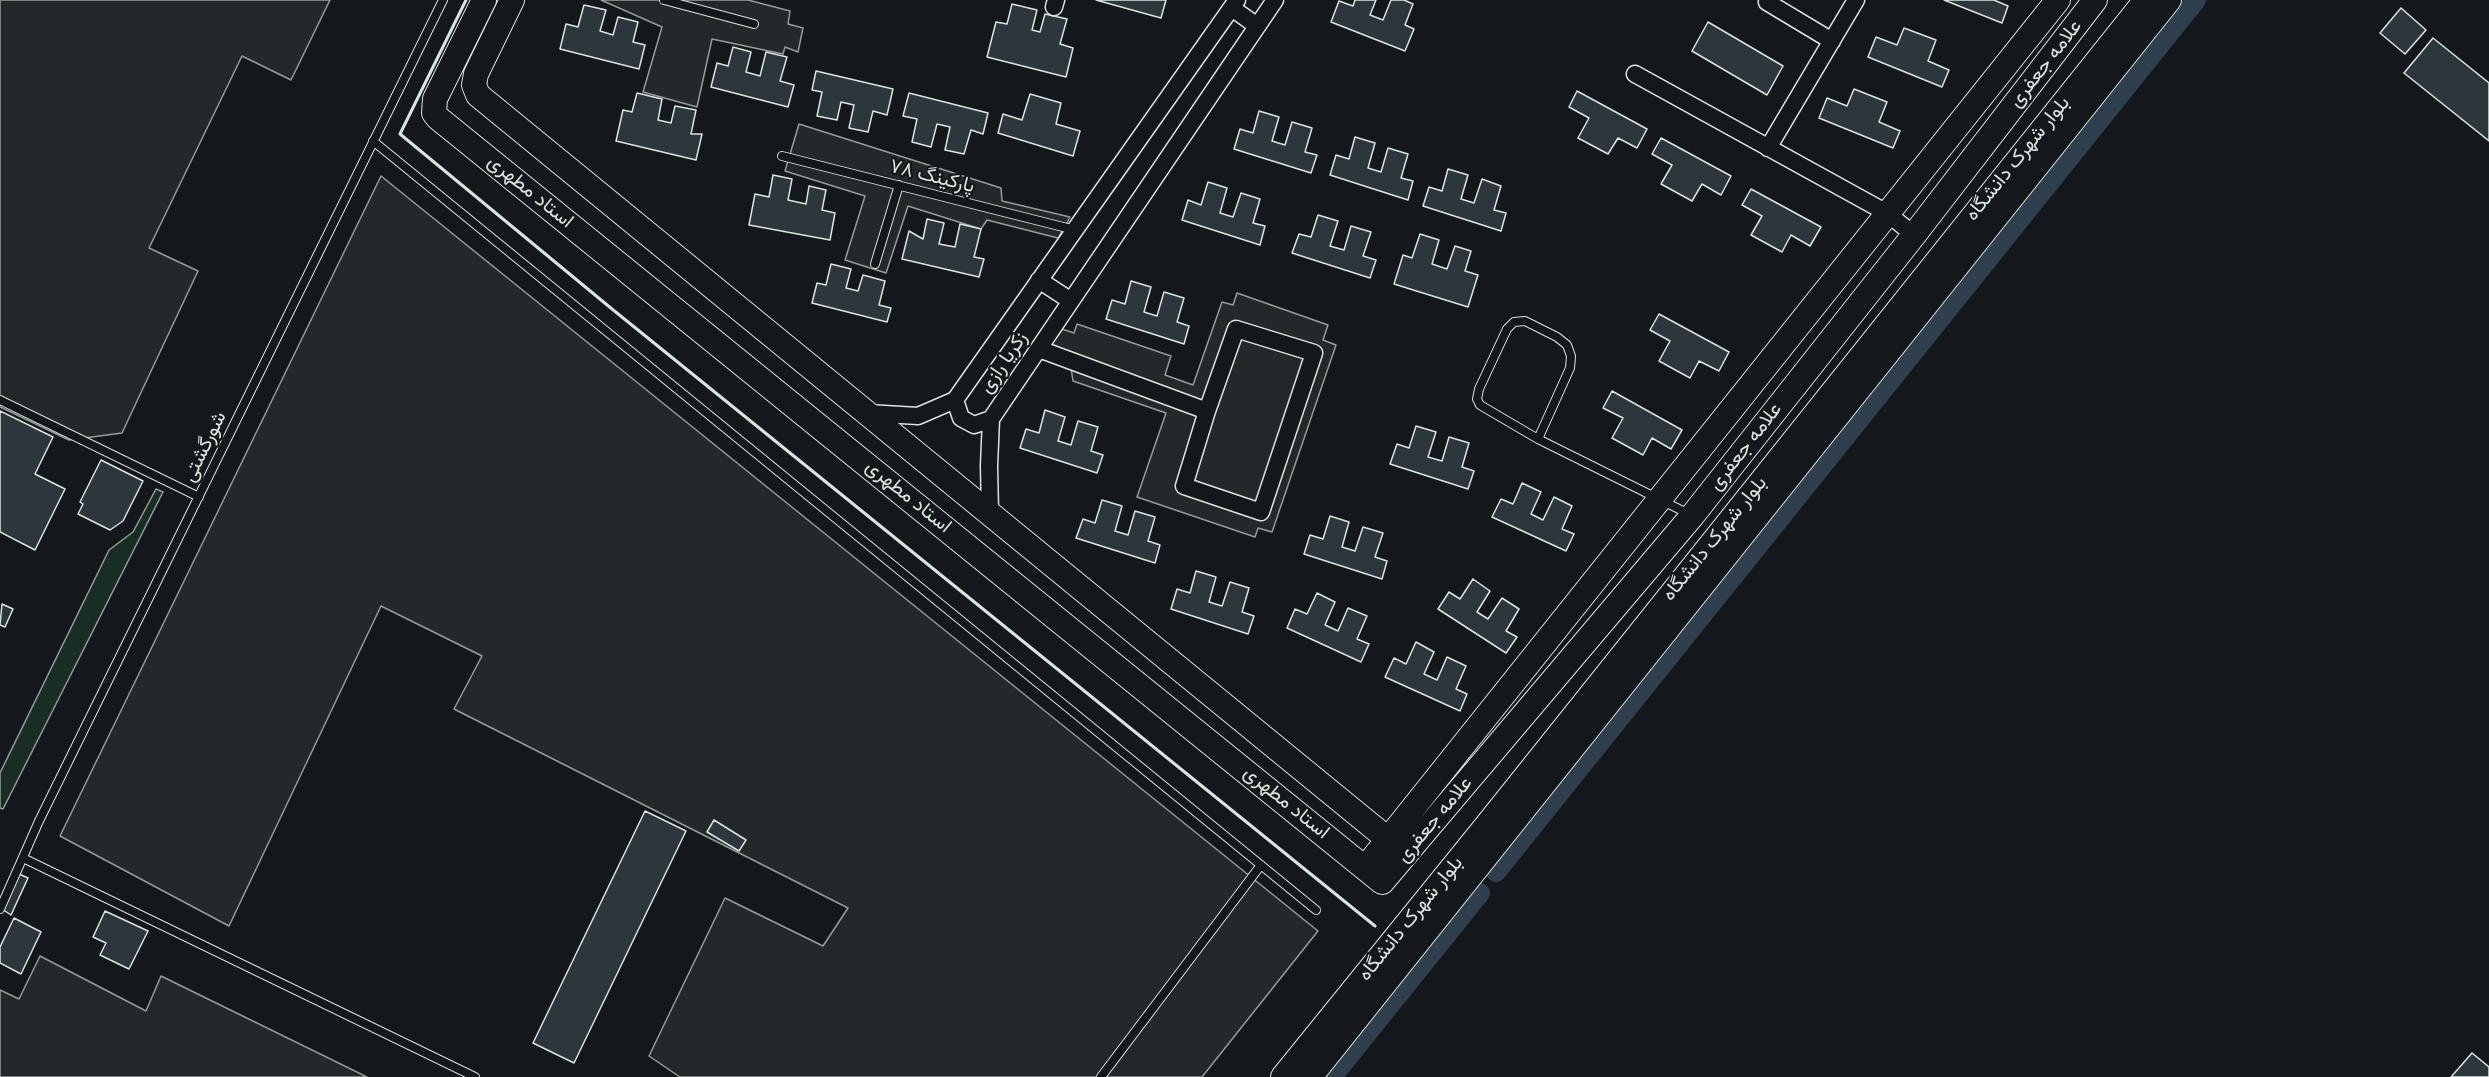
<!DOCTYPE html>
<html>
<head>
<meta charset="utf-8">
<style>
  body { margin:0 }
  canvas { display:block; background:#14181c }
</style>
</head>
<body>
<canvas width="2489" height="1077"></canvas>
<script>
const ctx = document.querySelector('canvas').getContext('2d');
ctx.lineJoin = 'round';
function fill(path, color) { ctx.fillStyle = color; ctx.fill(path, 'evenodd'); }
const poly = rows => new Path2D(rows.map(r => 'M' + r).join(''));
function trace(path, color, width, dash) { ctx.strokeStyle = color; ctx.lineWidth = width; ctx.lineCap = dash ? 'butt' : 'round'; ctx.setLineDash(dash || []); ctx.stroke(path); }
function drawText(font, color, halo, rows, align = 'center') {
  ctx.font = font + ' Roboto,Vazirmatn,sans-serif'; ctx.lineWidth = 4.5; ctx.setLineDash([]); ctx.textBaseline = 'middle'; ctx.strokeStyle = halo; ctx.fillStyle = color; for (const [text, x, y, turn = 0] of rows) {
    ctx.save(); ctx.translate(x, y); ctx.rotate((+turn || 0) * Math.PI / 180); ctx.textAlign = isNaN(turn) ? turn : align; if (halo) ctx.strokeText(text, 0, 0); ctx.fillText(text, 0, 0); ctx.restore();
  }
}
const green = poly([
  [156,489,163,492,3,809,0,808,0,773,109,550,133,532,156,489]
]);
fill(green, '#1a2d24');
trace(green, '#939e99', 1.5);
const parking = poly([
  [0,0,330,0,291,80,242,56,149,248,198,271,122,433,69,440,0,407,0,0],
  [601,0,748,0,790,11,788,24,803,28,798,52,785,47,783,54,712,39,697,107,643,92,662,27,601,0],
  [799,124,1001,188,1002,201,1070,217,1058,238,987,220,981,229,908,206,886,273,845,260,865,196,785,171,799,124],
  [381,176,1318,931,1202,1077,680,1077,649,1056,725,898,823,946,848,908,454,709,482,656,381,606,229,926,60,836,381,176],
  [1237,293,1328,325,1323,340,1336,345,1272,532,1258,528,1255,537,1137,497,1166,413,1073,381,1071,368,1042,358,1053,326,1074,333,1077,324,1171,356,1165,375,1193,385,1222,302,1233,305,1237,293],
  [40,956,146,1011,161,976,367,1077,0,1077,0,990,19,999,40,956]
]);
fill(parking, '#24282b');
trace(parking, '#939e99', 1.5);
trace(poly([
  [1496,872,2196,0],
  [1332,1077,1480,893]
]), '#2f3f4d', 20);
const building = poly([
  [1096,0,1166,0,1161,18,1096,0],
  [1355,0,1376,0,1370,15,1383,20,1391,0,1404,0,1413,4,1405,25,1414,29,1405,51,1331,22,1339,1,1353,6,1355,0],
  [1944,0,1994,0,2008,6,2002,23,1944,0],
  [1012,4,1037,10,1032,30,1040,32,1045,14,1067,19,1060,44,1073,48,1066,77,987,57,996,22,1007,24,1012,4],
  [584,5,606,10,600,31,613,35,618,17,638,22,633,42,645,45,639,69,560,49,566,24,578,27,584,5],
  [2401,8,2426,30,2405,54,2380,33,2401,8],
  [1708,22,1783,66,1767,95,1692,51,1708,22],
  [1904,28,1936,40,1928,61,1949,70,1942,87,1868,57,1876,37,1897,45,1904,28],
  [2433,38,2489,83,2489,141,2404,73,2433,38],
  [733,47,751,52,746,72,760,76,766,52,787,57,780,81,794,85,788,107,711,87,717,63,728,66,733,47],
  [816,71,893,89,887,115,873,111,868,132,849,128,854,105,841,102,837,120,817,116,822,92,812,90,816,71],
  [1854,89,1887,102,1879,122,1900,131,1893,148,1819,118,1827,98,1847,106,1854,89],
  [1577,91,1647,129,1637,148,1618,138,1608,154,1578,138,1589,118,1569,107,1577,91],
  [637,93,662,99,658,120,671,123,675,106,696,110,691,134,702,134,696,160,616,141,623,110,632,112,637,93],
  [909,93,988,113,983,134,971,130,964,154,945,150,950,127,937,124,931,147,912,142,917,119,903,116,909,93],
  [1030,94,1061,103,1056,124,1080,131,1073,156,998,133,1003,114,1022,120,1030,94],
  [1259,111,1279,117,1272,141,1285,145,1292,122,1312,128,1305,152,1317,155,1311,173,1234,149,1240,129,1253,133,1259,111],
  [1355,137,1375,143,1368,168,1381,172,1388,148,1408,154,1401,178,1413,181,1408,200,1330,175,1336,155,1349,159,1355,137],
  [1661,138,1731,176,1721,195,1702,184,1692,201,1661,184,1672,165,1652,154,1661,138],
  [1448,169,1468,175,1461,199,1474,203,1482,179,1501,186,1494,210,1506,213,1501,231,1423,206,1429,187,1442,191,1448,169],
  [773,175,792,179,788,200,806,204,809,186,826,190,822,210,835,213,830,240,749,225,755,194,769,197,773,175],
  [1208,182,1227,188,1220,213,1233,217,1241,193,1260,199,1253,223,1265,226,1260,245,1182,220,1188,200,1201,205,1208,182],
  [1751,189,1821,227,1810,246,1791,235,1782,252,1751,235,1762,216,1742,205,1751,189],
  [1318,215,1338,221,1330,246,1344,250,1351,226,1371,232,1363,256,1376,260,1370,278,1292,253,1299,234,1311,237,1318,215],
  [927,219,944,223,939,244,955,247,960,224,981,229,974,257,984,259,979,277,902,259,909,231,923,239,927,219],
  [1420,234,1439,240,1432,264,1447,269,1455,246,1471,251,1465,271,1478,275,1468,307,1394,284,1403,255,1412,258,1420,234],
  [831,264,851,269,846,288,858,291,863,275,885,281,879,305,891,308,887,322,812,303,817,283,826,285,831,264],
  [1131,281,1151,287,1144,312,1157,316,1164,292,1184,298,1177,322,1189,326,1184,344,1106,319,1112,300,1125,304,1131,281],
  [1659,314,1729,352,1719,371,1699,361,1690,378,1659,361,1670,341,1650,330,1659,314],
  [1612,391,1682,430,1671,449,1652,438,1643,455,1612,438,1623,418,1603,408,1612,391],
  [1045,410,1065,417,1058,441,1071,445,1078,421,1098,427,1091,451,1103,455,1097,473,1020,448,1026,429,1039,433,1045,410],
  [0,411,53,437,35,474,65,489,35,550,0,532,0,411],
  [1416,426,1436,432,1428,457,1442,461,1449,437,1469,443,1462,467,1474,471,1468,489,1390,464,1397,444,1409,448,1416,426],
  [101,460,143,481,123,521,110,530,78,514,83,504,80,502,101,460],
  [1522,483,1541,492,1531,514,1543,520,1554,497,1572,506,1562,529,1574,534,1566,551,1492,517,1501,499,1513,504,1522,483],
  [1102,500,1122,506,1115,531,1128,535,1135,511,1155,517,1148,541,1160,545,1155,563,1076,538,1083,519,1095,523,1102,500],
  [1330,516,1349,522,1342,547,1355,551,1363,527,1383,533,1375,557,1387,561,1382,579,1304,554,1310,535,1323,539,1330,516],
  [1196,571,1216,577,1209,602,1222,606,1230,582,1249,588,1242,612,1254,616,1248,634,1171,609,1177,589,1190,593,1196,571],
  [1473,579,1490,591,1477,612,1488,619,1502,598,1519,609,1506,631,1517,637,1506,653,1438,609,1449,592,1460,599,1473,579],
  [1317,593,1335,602,1325,625,1338,631,1348,608,1367,616,1357,639,1369,644,1361,662,1287,628,1295,609,1307,614,1317,593],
  [2,604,13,609,5,627,0,625,2,604],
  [1416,642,1434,652,1424,674,1437,680,1447,657,1466,666,1456,689,1467,694,1460,711,1385,677,1394,658,1406,664,1416,642],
  [645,811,686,831,574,1063,533,1043,645,811],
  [714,820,746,840,739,851,707,832,714,820],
  [17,873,28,878,11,915,2,909,17,873],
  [105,911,148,931,129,969,100,955,106,943,93,937,105,911],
  [14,918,41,932,21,974,0,963,0,947,14,918],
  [2472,1053,2489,1067,2489,1077,2451,1077,2472,1053]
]);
fill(building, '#2c363c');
trace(building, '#d8e6dc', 1.5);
const lane = poly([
  [664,0,754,24],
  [373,141,1316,910],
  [782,156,1075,230],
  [875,264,899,185],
  [0,400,199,497],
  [1538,439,1570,368,1571,356,1567,345,1557,337,1525,321,1514,322,1507,329,1479,389,1477,399,1480,405,1538,439,1689,514],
  [23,858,475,1077],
  [0,909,39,821,443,0],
  [1101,1077,1261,865]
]);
const street = poly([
  [1237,0,955,400,961,418,974,425,991,419,1275,0],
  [1768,0,1767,2,1832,41],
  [1054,7,1056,0],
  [1232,8,1257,26],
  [1635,74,1887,213,1914,235],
  [1768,148,1856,0],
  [1039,280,1071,301],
  [1039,349,1207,411,1236,329,1314,353,1261,512,1184,486,1207,411],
  [867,413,918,416,955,400],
  [990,513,989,466,991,419]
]);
const secondary = poly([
  [484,0,435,99,434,113,438,118,1382,882,1692,516,1914,235,2095,0],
  [512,0,476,74,474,85,478,95,1406,854],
  [1366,867,2058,0],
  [1283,1077,1487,825,2146,0],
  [1310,1077,2169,0]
]);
trace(lane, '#d8e6dc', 10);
trace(street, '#d8e6dc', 19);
trace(secondary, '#d8e6dc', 26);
trace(lane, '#14181c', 8);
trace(street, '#14181c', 16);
trace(secondary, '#14181c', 24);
trace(poly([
  [466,0,400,134,612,309,1375,926]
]), '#d8e6dc', 3);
drawText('20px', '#d8e6dc', '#14181c', [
  ["علامه جعفری",2046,64,-52],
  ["بلوار شهرک دانشگاه",2018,159,-51],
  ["پارکینگ ۷۸",932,177,14],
  ["استاد مطهری",530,192,39],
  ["زکریا رازی",1004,363,-56],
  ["شورگشتی",205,447,-64],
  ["علامه جعفری",1746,447,-52],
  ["استاد مطهری",908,497,39],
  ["بلوار شهرک دانشگاه",1715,539,-51],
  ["استاد مطهری",1286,803,39],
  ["علامه جعفری",1435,820,-50],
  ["بلوار شهرک دانشگاه",1411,919,-51]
]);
</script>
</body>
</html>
